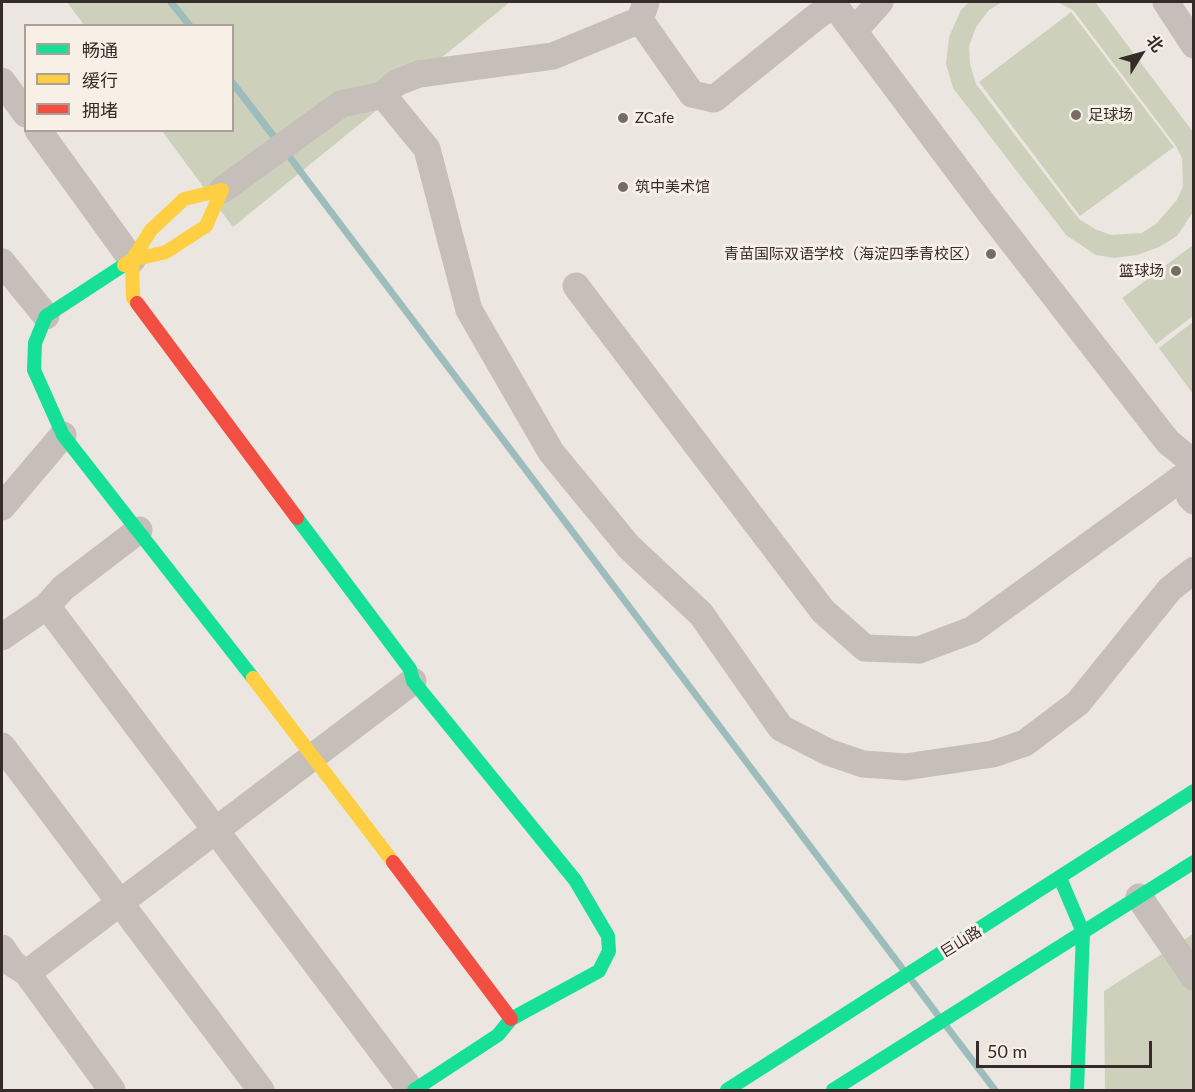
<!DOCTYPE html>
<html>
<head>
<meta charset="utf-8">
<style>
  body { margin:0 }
  #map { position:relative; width:1195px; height:1092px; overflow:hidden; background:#ebe6e0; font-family:Lato,"Noto Sans SC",sans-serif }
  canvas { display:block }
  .frame { position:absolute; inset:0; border:3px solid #352b28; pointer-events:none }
  .legend { position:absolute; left:24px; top:24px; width:210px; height:108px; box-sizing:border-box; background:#f8f0e7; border:2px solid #aaa19b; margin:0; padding:8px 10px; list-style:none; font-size:18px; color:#352b28 }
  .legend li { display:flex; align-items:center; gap:12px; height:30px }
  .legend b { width:30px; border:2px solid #aaa19b }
  .north { position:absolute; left:1111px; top:24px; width:60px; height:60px; -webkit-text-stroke:4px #f8f0e7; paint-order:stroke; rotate:53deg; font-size:16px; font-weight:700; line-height:24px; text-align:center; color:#352b28 }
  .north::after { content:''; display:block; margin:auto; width:21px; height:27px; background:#352b28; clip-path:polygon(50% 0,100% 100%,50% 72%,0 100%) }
  .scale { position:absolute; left:976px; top:1041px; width:176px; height:27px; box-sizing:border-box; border:3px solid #352b28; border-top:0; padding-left:8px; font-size:18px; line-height:21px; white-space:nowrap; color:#352b28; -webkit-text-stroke:4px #f8f0e7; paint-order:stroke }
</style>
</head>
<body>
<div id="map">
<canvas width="1195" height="1092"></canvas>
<div class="frame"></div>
<ul class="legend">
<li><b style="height:8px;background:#16e098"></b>畅通</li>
<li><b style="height:8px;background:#ffcf43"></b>缓行</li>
<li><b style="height:8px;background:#f24e42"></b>拥堵</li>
</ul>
<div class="north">北</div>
<div class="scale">50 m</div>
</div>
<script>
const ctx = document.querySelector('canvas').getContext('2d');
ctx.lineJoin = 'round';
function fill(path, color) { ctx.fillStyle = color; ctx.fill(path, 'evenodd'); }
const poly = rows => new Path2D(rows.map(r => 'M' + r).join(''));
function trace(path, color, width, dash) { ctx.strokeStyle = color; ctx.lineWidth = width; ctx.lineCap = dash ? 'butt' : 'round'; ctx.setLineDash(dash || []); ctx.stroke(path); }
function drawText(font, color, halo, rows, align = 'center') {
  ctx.font = font + ' Lato,"Noto Sans SC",sans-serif'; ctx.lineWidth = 6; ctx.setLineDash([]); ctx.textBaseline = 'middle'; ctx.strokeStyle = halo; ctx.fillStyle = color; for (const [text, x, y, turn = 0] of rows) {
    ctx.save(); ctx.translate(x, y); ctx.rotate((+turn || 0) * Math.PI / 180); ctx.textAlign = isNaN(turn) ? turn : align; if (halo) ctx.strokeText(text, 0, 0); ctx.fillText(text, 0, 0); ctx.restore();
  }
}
fill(poly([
  [67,2,510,2,233,227,162,131,232,130,232,26,84,25],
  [969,2,1002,2,989,10,976,27,969,46,970,64,976,84,1079,219,1095,229,1111,235,1142,233,1156,224,1177,200,1183,186,1182,158,1176,146,1073,10,1057,2,1095,2,1193,132,1193,212,1177,236,1159,247,1137,255,1114,258,1096,255,1066,235,953,88,946,64,949,37,961,10],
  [1071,12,1174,147,1080,216,979,82],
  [1193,245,1193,316,1156,344,1122,298],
  [1193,322,1193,394,1159,348],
  [1193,934,1193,1090,1105,1090,1104,991]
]), '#cdd0bb');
trace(poly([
  [171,2,190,26],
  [232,82,278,142],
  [285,151,902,968],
  [913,982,937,1014],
  [947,1027,995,1090]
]), '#9dbdbc', 7);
trace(poly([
  [832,2,990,213,1168,442,1194,463],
  [1166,2,1194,45],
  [640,20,692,94,714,99,817,16,834,5],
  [854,31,880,2],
  [2,81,26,114],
  [383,95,427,149,469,310,551,452,629,547,701,614,781,728,828,752,863,764,905,767,993,754,1025,743,1078,703,1170,589,1194,570],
  [38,130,132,260],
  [222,190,341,104,383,95,396,83,419,74,553,56,640,20,646,2],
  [2,262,46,316],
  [576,286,823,611,865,648,919,650,972,630,1194,469],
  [1194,482,1190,497,1194,501],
  [2,507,63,435],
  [47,606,411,1090],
  [2,637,47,606,63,588,139,530],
  [2,746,261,1090],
  [1139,897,1194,977],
  [2,948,13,964,27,973,112,1090],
  [27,973,413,681]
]), '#c5beb9', 27);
trace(poly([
  [124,265,46,316,35,343,34,370,63,435,253,678],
  [297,518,410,669,413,681,575,880,608,936,609,951,599,971,511,1019,498,1035,414,1090],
  [1060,878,1083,932,1077,1090],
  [727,1090,1194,791],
  [833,1090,1194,862]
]), '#16e098', 14);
trace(poly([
  [124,265,132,260,166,252,206,226,222,190,184,199,151,230,132,260,133,298,137,303],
  [253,678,393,862]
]), '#ffcf43', 14);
trace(poly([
  [137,303,297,518],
  [393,862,511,1019]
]), '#f24e42', 14);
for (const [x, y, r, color] of [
  [1076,115,6,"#756c68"],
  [623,118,6,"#756c68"],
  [623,187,6,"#756c68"],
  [991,254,6,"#756c68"],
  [1176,271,6,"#756c68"]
]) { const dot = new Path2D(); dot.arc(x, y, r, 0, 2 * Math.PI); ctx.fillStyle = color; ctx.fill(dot); trace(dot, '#f8f0e7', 2); }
drawText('15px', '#352b28', '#f8f0e7', [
  ["足球场",1088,115],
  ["ZCafe",635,118],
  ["筑中美术馆",635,187],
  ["青苗国际双语学校（海淀四季青校区）",979,254,"right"],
  ["篮球场",1164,271,"right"]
], 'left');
drawText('15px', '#352b28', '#f8f0e7', [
  ["巨山路",961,942,-32]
]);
</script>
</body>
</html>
